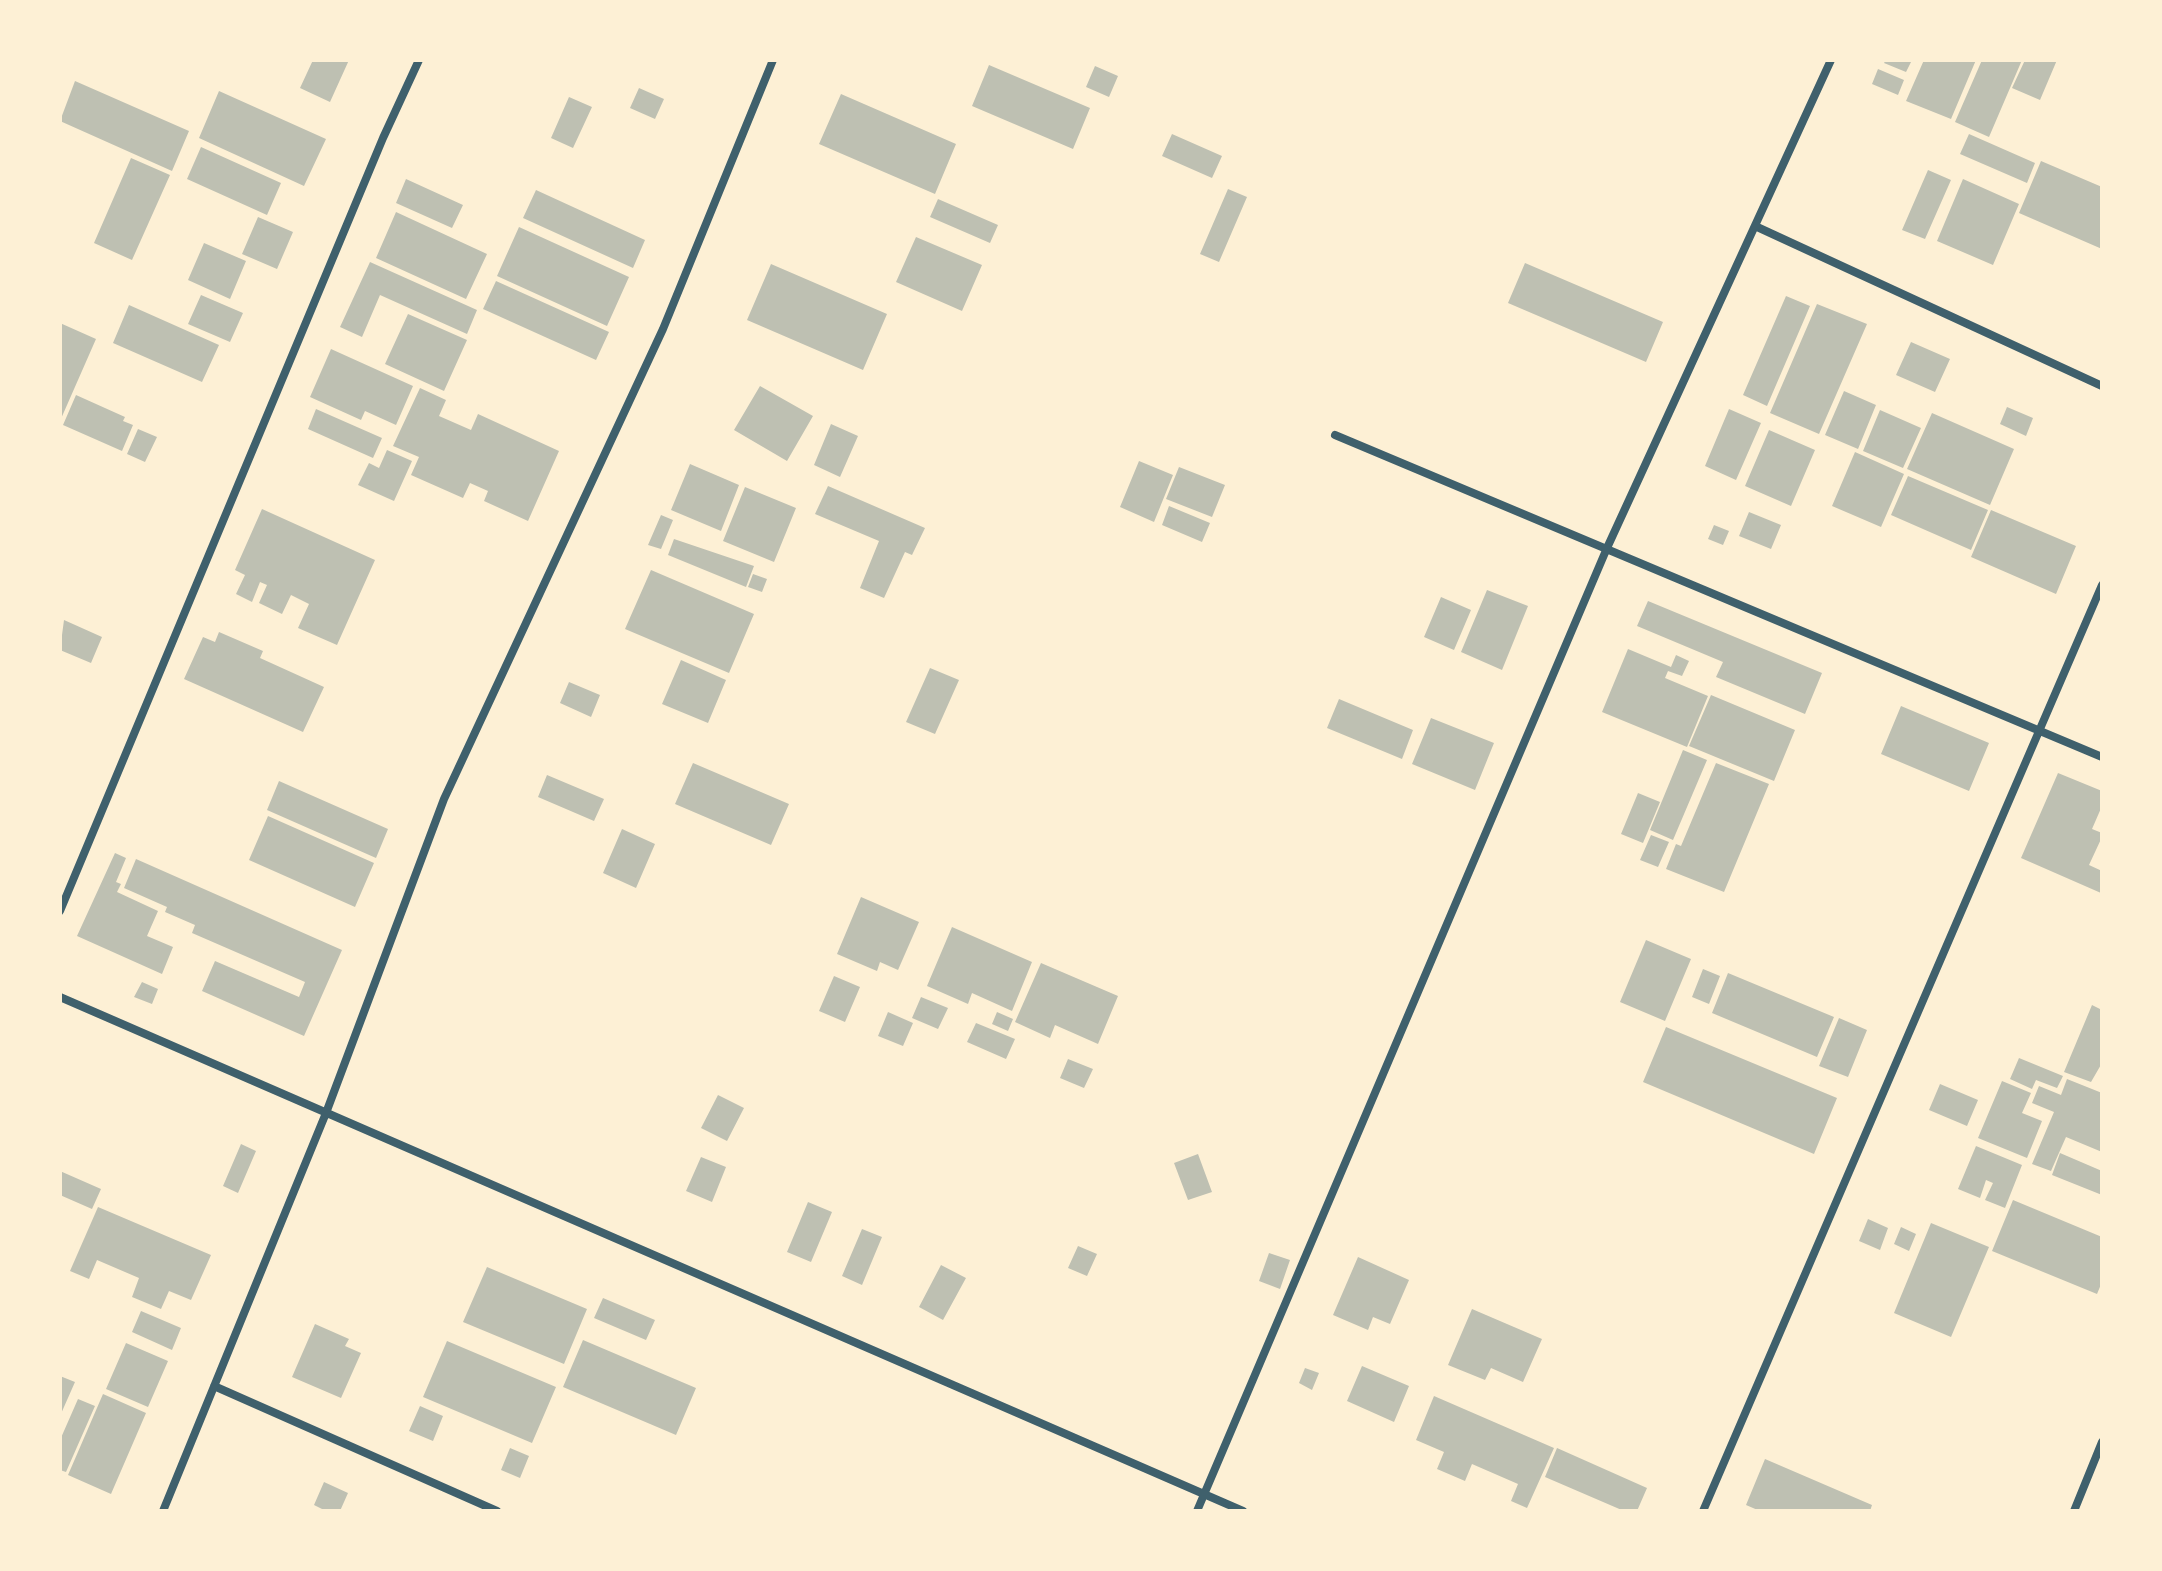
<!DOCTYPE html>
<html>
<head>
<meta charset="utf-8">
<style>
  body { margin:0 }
  #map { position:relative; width:2162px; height:1571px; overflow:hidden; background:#fdf0d5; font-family:Helvetica,sans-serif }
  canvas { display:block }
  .frame { position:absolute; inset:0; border:62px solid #fdf0d5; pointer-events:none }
</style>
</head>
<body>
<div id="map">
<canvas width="2162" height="1571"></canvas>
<div class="frame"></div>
</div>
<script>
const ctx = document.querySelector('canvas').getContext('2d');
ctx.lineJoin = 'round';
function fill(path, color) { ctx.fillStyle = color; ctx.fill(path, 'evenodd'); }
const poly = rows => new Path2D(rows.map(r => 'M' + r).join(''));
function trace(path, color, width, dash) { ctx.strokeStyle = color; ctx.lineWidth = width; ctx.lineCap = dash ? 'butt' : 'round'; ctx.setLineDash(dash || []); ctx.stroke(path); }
fill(poly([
  [313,60,349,60,330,102,300,88],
  [1886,60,1912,60,1906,72,1884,63],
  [1924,60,1976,60,1951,119,1906,101],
  [1982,60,2022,60,1989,137,1955,122],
  [2025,60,2057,60,2040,100,2012,88],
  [989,65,1090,108,1073,149,972,106],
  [1095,66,1118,76,1109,97,1086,87],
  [1878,69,1904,80,1898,95,1872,84],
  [75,81,189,131,172,171,60,121],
  [639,88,664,99,655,119,630,108],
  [219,91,326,139,304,186,199,138],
  [841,94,956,144,935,194,819,144],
  [569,97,592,107,573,148,551,138],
  [1172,134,1222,156,1212,178,1162,156],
  [1969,134,2035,163,2027,183,1960,154],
  [201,147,281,183,267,215,187,179],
  [131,158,170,175,132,260,94,243],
  [2041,161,2102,187,2102,249,2019,213],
  [1928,170,1951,180,1925,239,1902,230],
  [406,179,463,205,452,228,396,203],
  [1963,179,2019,204,1993,265,1937,241],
  [1228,189,1247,197,1219,262,1200,254],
  [536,190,645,240,633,268,523,218],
  [938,199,998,225,990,243,930,217],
  [396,212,487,254,466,299,376,258],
  [258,217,293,232,277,269,242,254],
  [519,227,629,277,607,326,497,276],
  [916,237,982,265,962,311,896,282],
  [204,243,246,261,230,299,188,280],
  [370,262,477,310,467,334,380,295,362,337,340,327],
  [1525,263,1663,322,1646,362,1508,303],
  [771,264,887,314,863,370,747,320],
  [496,281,609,332,596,360,483,309],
  [201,295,243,313,230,342,188,324],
  [1786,296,1810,306,1767,406,1743,395],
  [1817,304,1867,324,1819,434,1770,413],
  [129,305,219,345,202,382,113,343],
  [408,314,467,340,444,391,385,364],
  [60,323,96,339,60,421],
  [1911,342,1950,359,1935,392,1896,375],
  [331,349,413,386,396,425,365,411,361,420,310,397],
  [760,386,813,416,787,461,734,430],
  [420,388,446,400,439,416,471,430,478,414,559,451,528,521,484,501,488,491,470,483,463,498,411,475,419,457,393,446],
  [1844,391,1876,405,1858,449,1825,435],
  [76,395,125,417,123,421,133,425,122,451,63,425],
  [2007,407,2033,418,2026,436,2000,424],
  [316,409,382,438,373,458,308,429],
  [1729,409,1761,423,1736,480,1705,466],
  [1880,410,1921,428,1903,468,1863,451],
  [1932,413,2014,449,1990,505,1907,469],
  [831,424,858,436,840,477,814,465],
  [138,429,157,437,145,462,127,454],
  [1769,430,1815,450,1791,506,1745,486],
  [387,450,412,461,394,501,358,485,369,463,379,468],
  [1855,452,1904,474,1881,527,1832,506],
  [1139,461,1173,475,1154,522,1120,507],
  [690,464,739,485,721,531,671,510],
  [1179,467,1225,485,1212,517,1166,499],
  [1908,476,1988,510,1971,550,1891,515],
  [828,486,925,528,912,555,905,552,884,598,860,588,879,541,815,514],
  [745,487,796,508,774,562,723,541],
  [1169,506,1210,523,1202,542,1162,525],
  [262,509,375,560,337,645,298,628,309,604,291,595,282,614,259,603,267,585,260,582,252,602,236,594,245,575,235,570],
  [1991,510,2076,546,2056,594,1971,557],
  [1749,512,1781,525,1771,549,1739,536],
  [661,515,673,520,661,549,648,545],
  [1714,525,1729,531,1723,545,1708,539],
  [674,539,754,566,746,587,668,555],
  [651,570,754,614,729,673,625,629],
  [753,574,767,579,762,592,748,587],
  [1487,590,1528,606,1502,670,1461,652],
  [1441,597,1471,610,1454,650,1424,637],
  [1648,601,1822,673,1805,714,1716,677,1723,662,1637,626],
  [64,620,102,637,91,663,60,650],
  [219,632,263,651,260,658,324,687,303,732,184,679,203,637,215,642],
  [1628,649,1671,667,1676,655,1689,661,1682,676,1668,671,1665,678,1708,696,1687,747,1602,712],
  [681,660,726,680,708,723,662,704],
  [930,668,959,680,935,734,906,722],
  [569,682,600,695,591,717,560,703],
  [1711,695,1795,730,1774,781,1689,746],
  [1339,699,1413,730,1402,759,1327,728],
  [1901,706,1989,743,1969,791,1881,754],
  [1431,718,1494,743,1475,790,1412,764],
  [1683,750,1707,760,1673,840,1650,830],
  [693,763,789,804,771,845,675,804],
  [1716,763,1769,784,1724,892,1666,869,1676,844,1681,846],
  [2058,773,2102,791,2102,806,2092,829,2102,833,2102,837,2089,865,2102,871,2101,893,2021,858],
  [547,775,604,799,594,821,538,797],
  [279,781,388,829,376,858,267,810],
  [1638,793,1660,802,1643,843,1621,834],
  [268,816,374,863,355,907,249,860],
  [622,829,655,844,636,888,603,873],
  [1651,835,1669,842,1658,867,1640,860],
  [115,853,126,858,116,882,121,884,117,892,158,911,147,936,173,947,162,974,77,936],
  [136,859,342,950,304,1036,202,991,215,961,299,997,305,982,192,933,195,925,165,912,167,907,124,888],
  [861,897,919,922,898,970,880,962,877,971,837,954],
  [952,927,1032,962,1012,1011,972,993,968,1004,927,986],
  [1646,940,1691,959,1665,1021,1620,1002],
  [1041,963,1118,996,1098,1044,1055,1025,1050,1038,1015,1022],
  [1703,969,1720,976,1709,1004,1692,997],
  [1728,973,1834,1017,1817,1057,1712,1013],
  [834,976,860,987,845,1022,819,1011],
  [142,982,158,989,152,1004,134,997],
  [921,997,948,1008,938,1029,912,1018],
  [2092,1005,2102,1010,2102,1063,2091,1082,2064,1072],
  [888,1012,913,1023,903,1046,878,1036],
  [997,1012,1013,1019,1008,1031,992,1024],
  [1839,1018,1867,1030,1848,1077,1819,1066],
  [976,1023,1015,1039,1006,1059,967,1042],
  [1666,1027,1837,1098,1814,1154,1643,1082],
  [2019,1058,2063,1076,2057,1088,2036,1080,2032,1089,2010,1079],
  [1068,1059,1093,1069,1084,1088,1060,1078],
  [2067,1079,2102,1093,2102,1152,2066,1137,2051,1171,2032,1164,2054,1112,2032,1103,2039,1086,2061,1095],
  [2002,1081,2031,1093,2022,1113,2042,1121,2027,1158,1978,1138],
  [1940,1084,1978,1100,1967,1126,1929,1110],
  [718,1095,744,1108,727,1141,701,1128],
  [241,1144,256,1151,238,1193,223,1186],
  [1976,1146,2022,1165,2005,1208,1985,1200,1993,1183,1986,1180,1980,1198,1958,1189],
  [2060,1153,2102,1171,2102,1195,2052,1175],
  [1198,1154,1212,1192,1188,1200,1174,1163],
  [701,1157,726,1167,712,1202,686,1191],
  [60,1171,101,1189,92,1209,60,1195],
  [2013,1200,2102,1237,2102,1282,2097,1294,1992,1251],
  [808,1202,832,1212,811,1262,787,1252],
  [98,1207,211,1255,191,1300,169,1291,161,1309,132,1297,139,1278,97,1260,89,1279,70,1271],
  [1868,1219,1888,1228,1880,1250,1859,1241],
  [1931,1223,1989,1247,1951,1337,1894,1313],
  [1901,1227,1916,1234,1909,1251,1894,1244],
  [862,1229,882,1237,862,1285,842,1276],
  [1078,1246,1097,1254,1087,1276,1068,1268],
  [1269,1253,1290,1260,1280,1289,1259,1281],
  [1358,1257,1409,1280,1390,1324,1373,1317,1368,1330,1333,1315],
  [941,1265,966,1278,943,1320,919,1307],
  [487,1267,587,1309,564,1364,463,1322],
  [603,1298,655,1320,646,1340,594,1318],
  [1472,1309,1542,1339,1523,1382,1491,1368,1485,1380,1448,1365],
  [141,1311,181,1328,172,1350,132,1332],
  [315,1324,349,1339,345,1346,361,1353,341,1398,292,1377],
  [583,1340,696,1388,676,1435,563,1387],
  [447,1341,556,1387,532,1443,423,1397],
  [126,1343,168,1361,148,1407,106,1389],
  [1362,1366,1409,1386,1394,1422,1347,1401],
  [1305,1368,1319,1373,1312,1390,1299,1383],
  [60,1376,75,1382,60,1416],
  [103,1394,146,1413,111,1494,68,1475],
  [1434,1396,1554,1448,1527,1508,1511,1501,1518,1484,1472,1464,1465,1481,1437,1469,1444,1452,1416,1440],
  [78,1399,95,1406,66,1472,60,1470,60,1440],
  [420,1406,443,1416,433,1441,409,1431],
  [510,1448,529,1456,520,1478,501,1470],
  [1557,1448,1647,1488,1637,1511,1624,1511,1545,1477],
  [1765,1459,1872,1505,1870,1511,1760,1511,1746,1505],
  [324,1482,348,1493,340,1511,326,1511,314,1505]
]), '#bec0b2');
trace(poly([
  [1755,226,2102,386],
  [1335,435,2102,757],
  [60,911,383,138,419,60],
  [60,997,1243,1511],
  [214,1386,497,1511],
  [163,1511,326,1113,444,799,663,329,773,60],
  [1197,1511,1607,548,1831,60],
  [1703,1511,2102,585],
  [2074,1511,2102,1442]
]), '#3f606c', 8);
</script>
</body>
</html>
